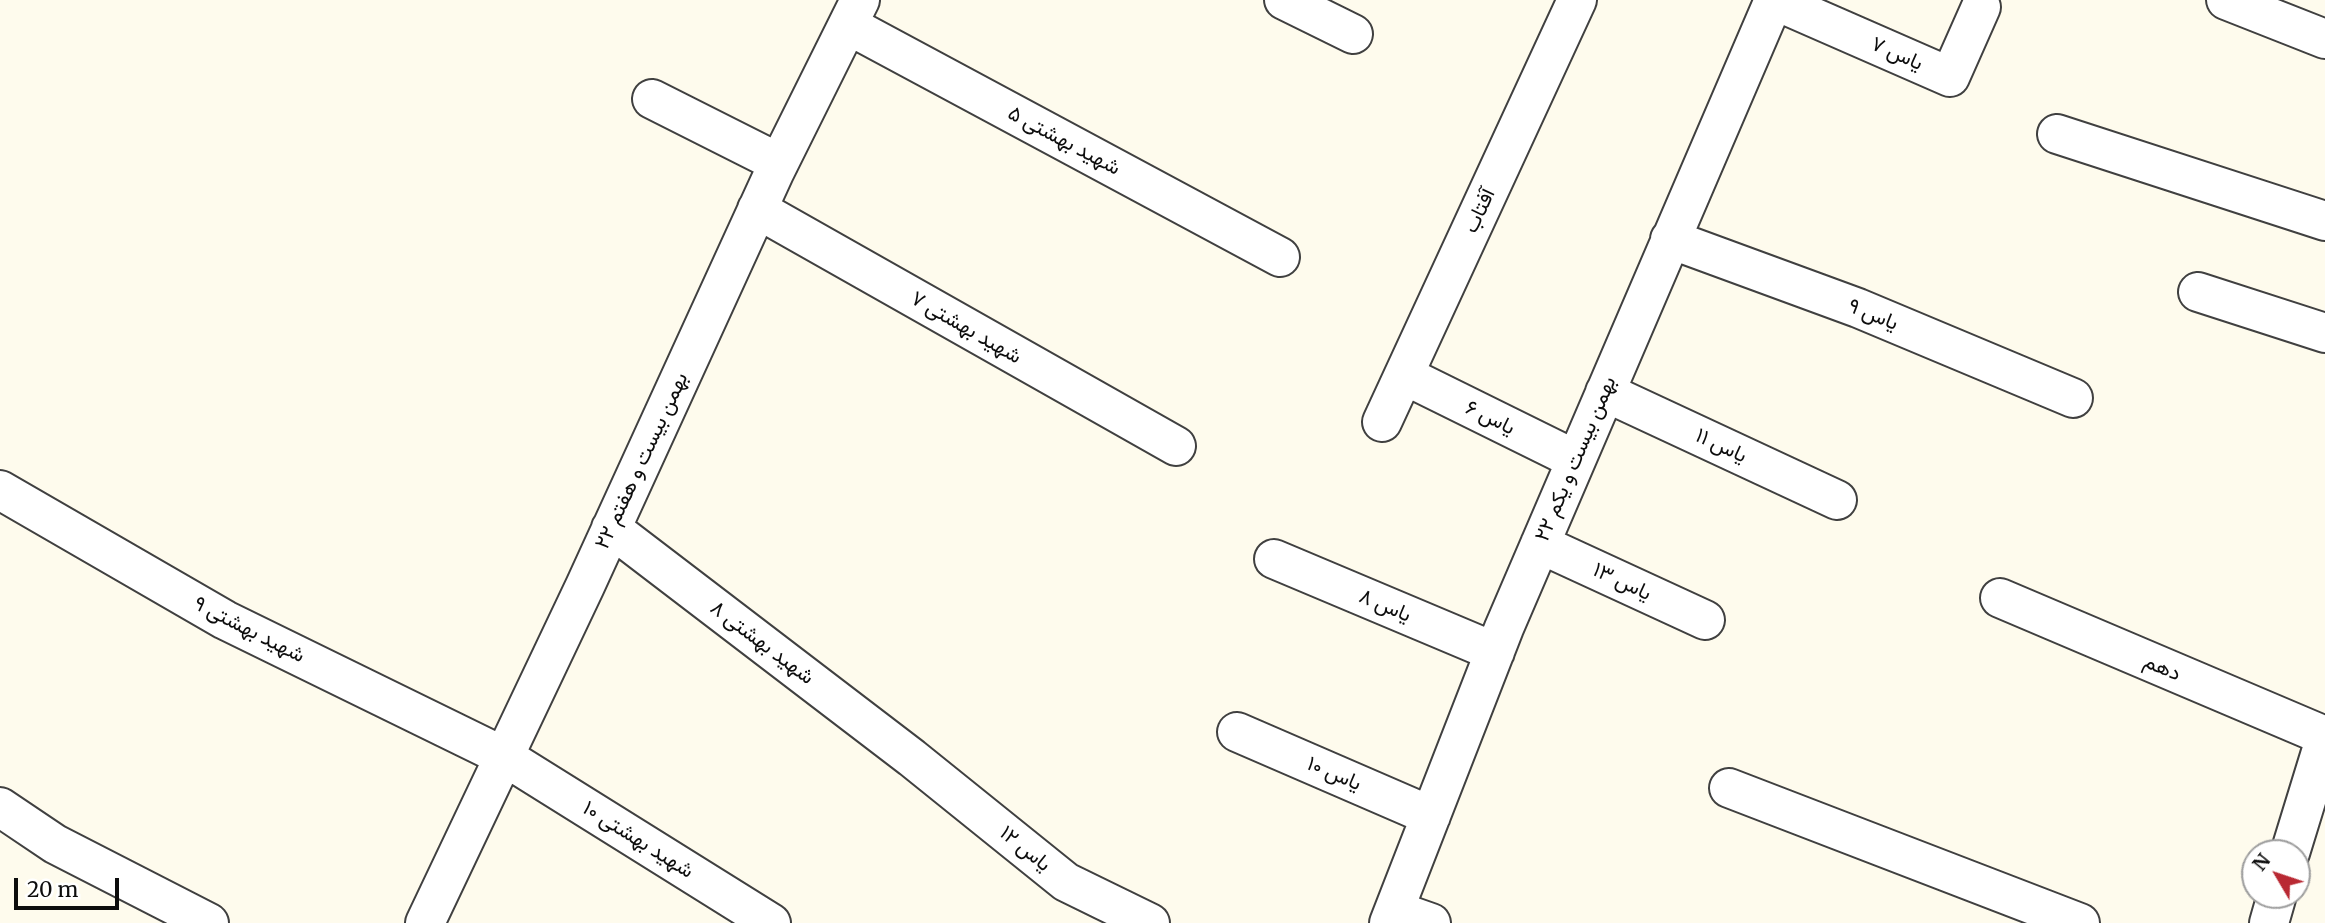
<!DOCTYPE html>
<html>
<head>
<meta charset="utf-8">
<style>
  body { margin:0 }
  #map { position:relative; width:2325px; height:923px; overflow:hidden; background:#fefbed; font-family:Merriweather,serif }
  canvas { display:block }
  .north { position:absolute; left:2241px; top:839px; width:70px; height:70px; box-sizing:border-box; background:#fff; border:2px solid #9e9e9e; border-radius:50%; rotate:309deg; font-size:19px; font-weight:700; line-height:28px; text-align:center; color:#0d0d0d }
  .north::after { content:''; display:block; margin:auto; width:24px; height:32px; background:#b92933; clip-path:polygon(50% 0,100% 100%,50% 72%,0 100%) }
  .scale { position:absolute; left:14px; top:878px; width:105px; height:32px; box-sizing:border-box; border:4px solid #0d0d0d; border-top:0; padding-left:9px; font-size:21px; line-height:24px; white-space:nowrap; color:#0d0d0d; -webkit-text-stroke:5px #fff; paint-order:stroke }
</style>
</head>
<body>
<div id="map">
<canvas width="2325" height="923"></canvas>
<div class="north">N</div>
<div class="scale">20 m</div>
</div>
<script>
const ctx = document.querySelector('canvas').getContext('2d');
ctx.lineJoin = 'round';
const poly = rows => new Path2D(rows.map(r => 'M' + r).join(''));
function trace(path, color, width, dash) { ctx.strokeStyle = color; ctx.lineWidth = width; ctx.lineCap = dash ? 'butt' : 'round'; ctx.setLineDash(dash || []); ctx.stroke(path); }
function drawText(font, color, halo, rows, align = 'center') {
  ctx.font = font + ' Merriweather,Vazirmatn,serif'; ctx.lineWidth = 7; ctx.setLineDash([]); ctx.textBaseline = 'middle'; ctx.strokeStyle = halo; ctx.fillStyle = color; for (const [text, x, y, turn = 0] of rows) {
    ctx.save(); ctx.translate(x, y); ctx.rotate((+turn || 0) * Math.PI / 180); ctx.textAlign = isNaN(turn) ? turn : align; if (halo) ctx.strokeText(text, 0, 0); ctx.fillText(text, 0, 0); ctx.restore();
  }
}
const minor = poly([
  [1284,0,1353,34],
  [1774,0,1950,77,1981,7],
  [2226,0,2325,39],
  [848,25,1280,257],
  [652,99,779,163],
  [2057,134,2325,221],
  [757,209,1176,446],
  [1670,239,1858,308,2073,398],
  [2198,292,2325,333],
  [1404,375,1576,460],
  [1605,392,1837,500],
  [1382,422,1577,0],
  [0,490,225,620,505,757,771,923],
  [611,528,912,758,1066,882,1150,923],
  [1540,544,1705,620],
  [1274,559,1495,652],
  [2000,598,2325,736],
  [1237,732,1431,816],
  [1729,788,2080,923],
  [0,807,55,844,209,923],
  [2290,853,2325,739],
  [1394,910,1431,923],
  [425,923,585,586,774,173,860,0],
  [1389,923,1504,628,1774,0],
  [2269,923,2277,895]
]);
trace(minor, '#404040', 42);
trace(minor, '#fff', 38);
drawText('21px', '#0d0d0d', '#fff', [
  ["یاس ۷",1897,54,24],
  ["شهید بهشتی ۵",1064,141,28],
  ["آفتاب",1480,211,-65],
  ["یاس ۹",1873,315,22],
  ["شهید بهشتی ۷",966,328,30],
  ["یاس ۶",1490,418,26],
  ["یاس ۱۱",1721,446,25],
  ["۲۲ بهمن بیست و یکم",1576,459,-67],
  ["۲۲ بهمن بیست و هفتم",642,461,-65],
  ["یاس ۱۳",1622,582,25],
  ["یاس ۸",1385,606,23],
  ["شهید بهشتی ۹",249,630,27],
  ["شهید بهشتی ۸",762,643,37],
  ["دهم",2162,668,23],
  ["یاس ۱۰",1334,774,23],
  ["شهید بهشتی ۱۰",638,840,32],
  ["یاس ۱۲",1025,849,39]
]);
</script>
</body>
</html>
